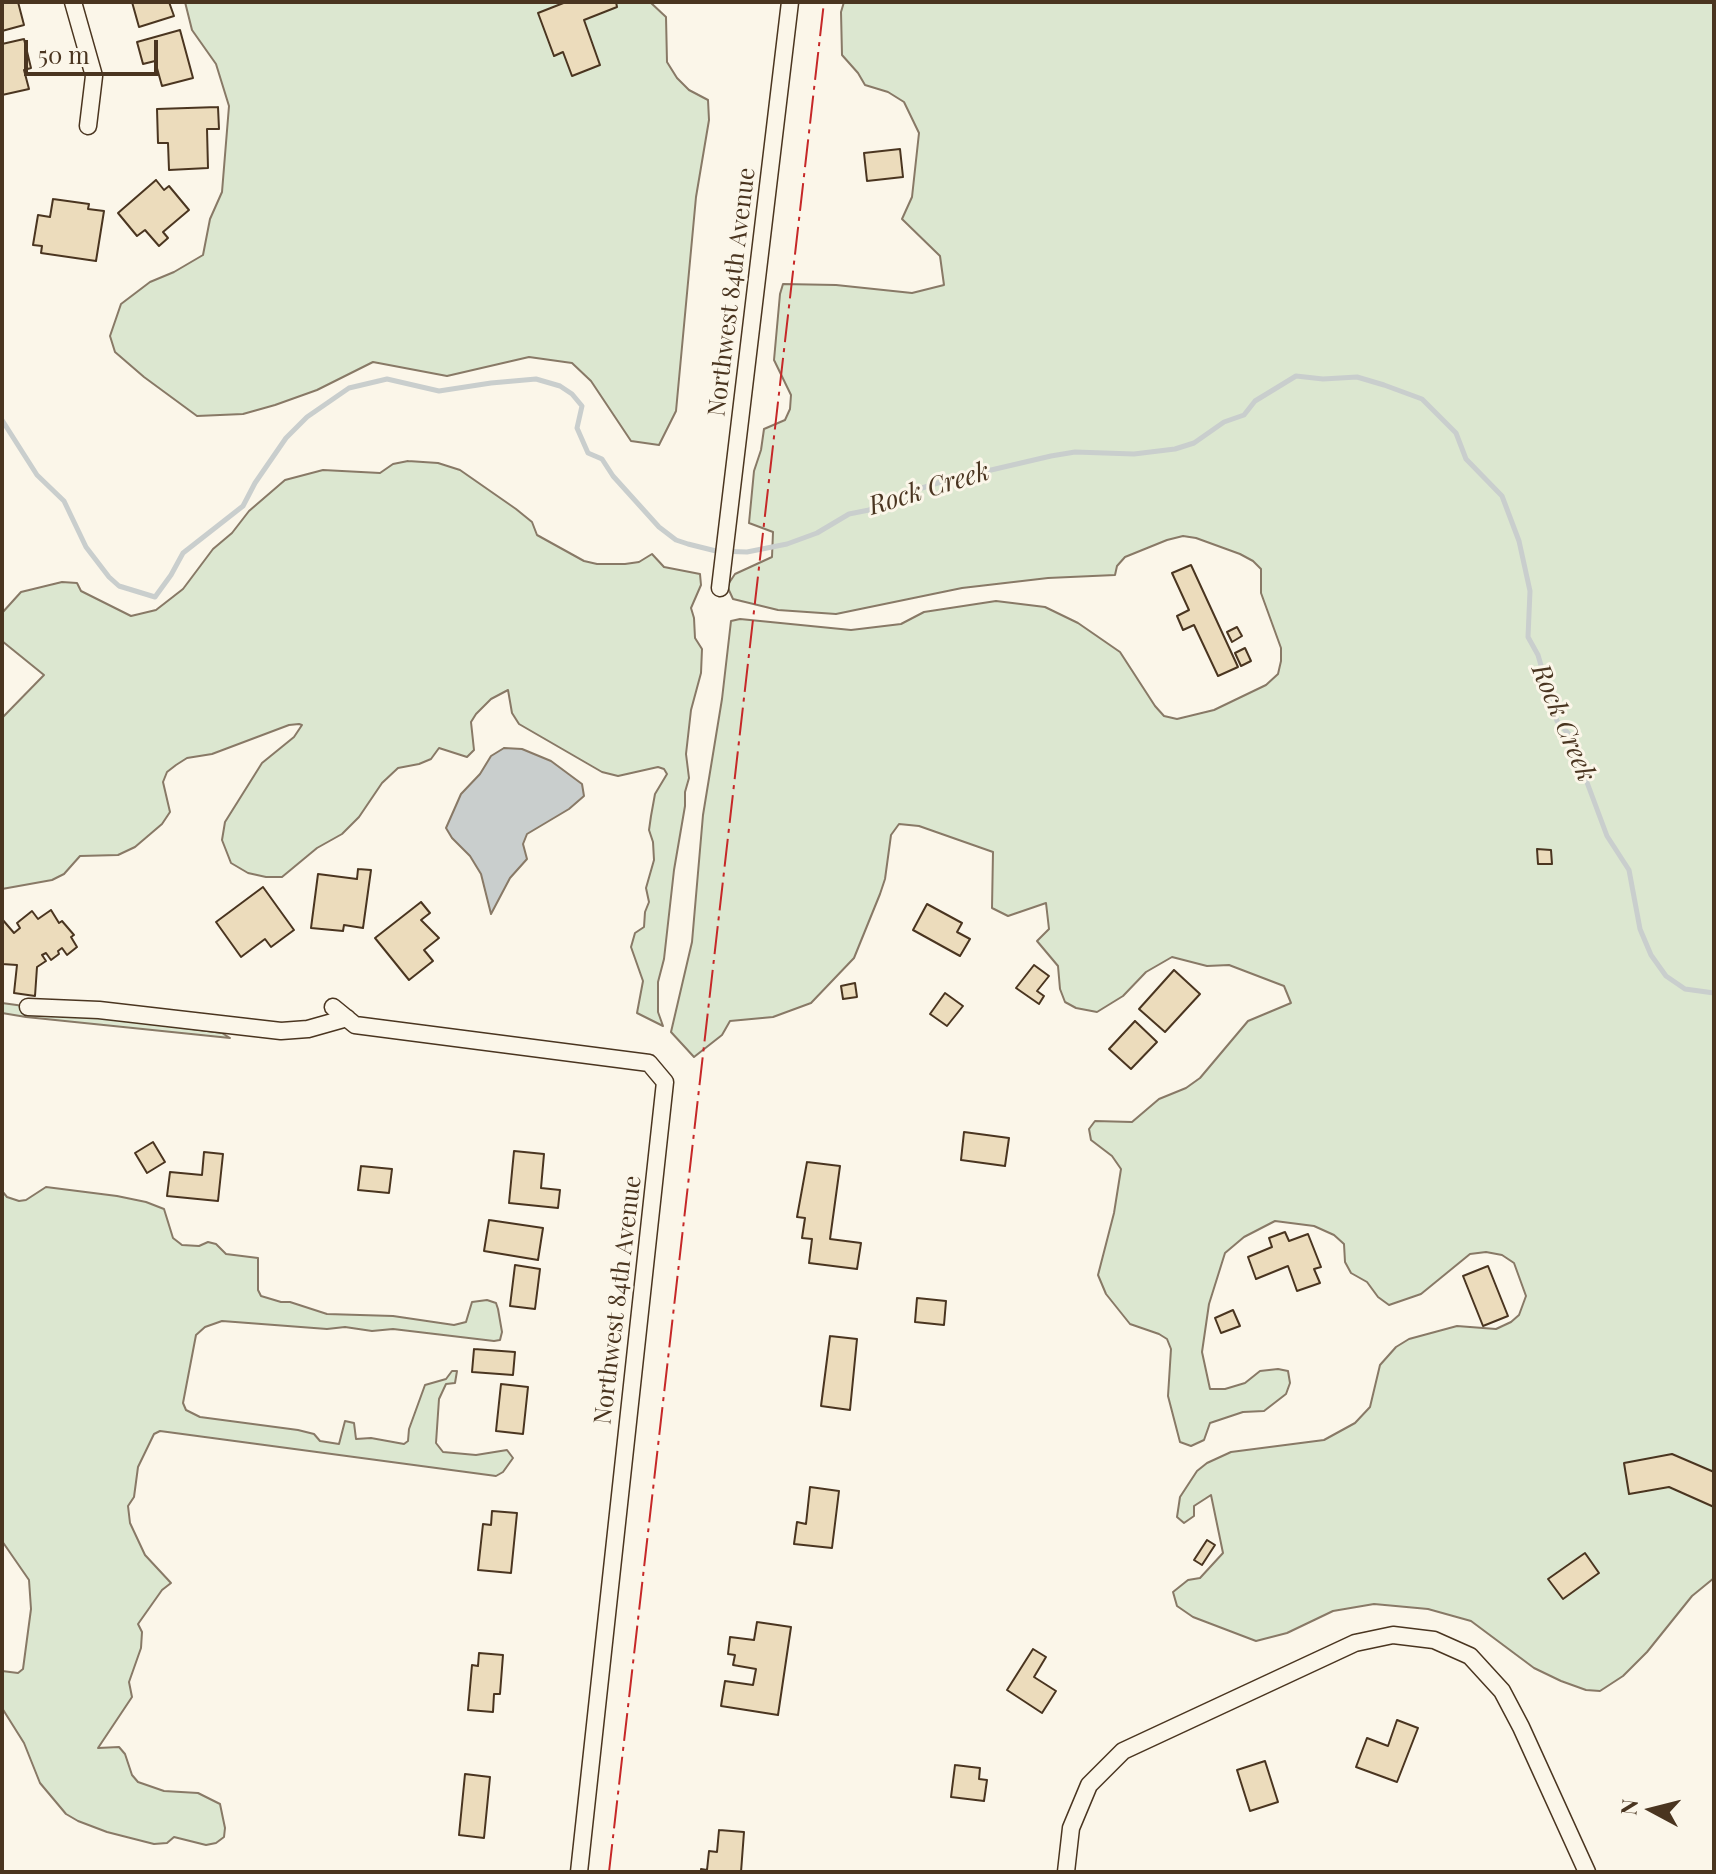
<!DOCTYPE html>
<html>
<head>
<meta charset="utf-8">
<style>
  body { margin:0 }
  #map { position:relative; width:1716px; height:1874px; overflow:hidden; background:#fbf6e9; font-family:"Playfair Display",serif }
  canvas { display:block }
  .frame { position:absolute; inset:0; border:4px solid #4a3520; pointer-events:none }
  .north { position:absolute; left:1612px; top:1770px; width:80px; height:80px; -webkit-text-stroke:6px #fbf6e9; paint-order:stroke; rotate:277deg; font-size:22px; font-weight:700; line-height:32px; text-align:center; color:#4a3520 }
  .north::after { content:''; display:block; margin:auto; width:28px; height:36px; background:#4a3520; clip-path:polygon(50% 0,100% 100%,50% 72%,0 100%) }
  .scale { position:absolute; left:24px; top:40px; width:134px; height:36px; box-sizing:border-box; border:4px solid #4a3520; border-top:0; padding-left:10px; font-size:24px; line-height:28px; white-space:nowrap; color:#4a3520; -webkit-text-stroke:6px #fbf6e9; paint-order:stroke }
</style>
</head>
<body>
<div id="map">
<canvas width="1716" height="1874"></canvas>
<div class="frame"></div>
<div class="north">N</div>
<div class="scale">50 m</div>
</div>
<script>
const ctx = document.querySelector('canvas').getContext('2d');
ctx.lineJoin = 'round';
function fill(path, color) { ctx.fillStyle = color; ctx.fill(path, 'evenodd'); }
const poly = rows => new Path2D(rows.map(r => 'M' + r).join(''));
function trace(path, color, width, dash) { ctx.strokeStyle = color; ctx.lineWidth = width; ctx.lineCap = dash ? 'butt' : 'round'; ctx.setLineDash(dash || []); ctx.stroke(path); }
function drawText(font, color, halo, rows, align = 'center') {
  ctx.font = font + ' "Playfair Display",serif'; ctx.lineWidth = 6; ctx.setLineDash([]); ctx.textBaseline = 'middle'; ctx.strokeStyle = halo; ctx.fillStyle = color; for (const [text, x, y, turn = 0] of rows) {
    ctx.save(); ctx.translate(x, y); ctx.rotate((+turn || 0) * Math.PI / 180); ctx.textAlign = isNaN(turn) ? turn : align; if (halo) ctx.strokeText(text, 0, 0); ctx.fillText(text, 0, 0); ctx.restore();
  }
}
const green = poly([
  [185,2,650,2,666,17,667,62,677,78,689,90,708,100,709,120,696,197,676,411,659,445,631,441,591,381,572,363,529,357,447,376,373,362,317,390,275,405,243,414,197,416,144,377,115,352,110,336,121,304,150,282,174,272,203,255,210,219,222,192,229,106,216,64,192,30,185,2],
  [844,2,1714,2,1714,1578,1692,1596,1647,1652,1623,1676,1600,1691,1586,1690,1561,1681,1534,1668,1471,1621,1428,1609,1374,1604,1333,1611,1287,1633,1256,1641,1193,1617,1177,1606,1173,1592,1188,1580,1200,1578,1223,1553,1211,1495,1194,1506,1194,1516,1184,1523,1177,1517,1180,1497,1197,1471,1207,1463,1231,1452,1324,1440,1355,1423,1370,1407,1380,1365,1396,1347,1409,1339,1457,1326,1496,1329,1511,1322,1519,1315,1526,1296,1514,1263,1502,1255,1486,1252,1470,1254,1421,1294,1389,1305,1378,1297,1367,1282,1351,1273,1345,1262,1344,1244,1334,1235,1314,1226,1275,1221,1244,1237,1225,1253,1209,1304,1202,1352,1210,1389,1225,1389,1245,1383,1260,1371,1278,1369,1288,1371,1290,1383,1286,1394,1264,1411,1243,1412,1210,1423,1204,1440,1191,1446,1180,1442,1168,1396,1171,1349,1167,1339,1159,1334,1130,1324,1106,1294,1098,1275,1114,1213,1121,1169,1112,1156,1091,1140,1089,1129,1095,1121,1132,1122,1159,1099,1186,1088,1200,1078,1248,1021,1291,1003,1284,986,1229,965,1207,966,1172,957,1146,972,1123,996,1097,1012,1076,1008,1065,1002,1060,989,1058,966,1037,941,1049,929,1046,903,1008,916,992,908,993,852,919,826,899,824,891,835,885,879,880,894,854,958,811,1003,773,1017,730,1021,722,1035,694,1057,671,1032,692,942,703,815,722,699,731,621,740,619,851,630,901,624,924,612,996,601,1045,607,1078,623,1120,652,1155,706,1164,716,1177,719,1214,710,1266,685,1278,674,1281,661,1281,648,1261,593,1261,569,1253,561,1240,554,1196,538,1183,536,1167,540,1125,557,1117,566,1115,575,1048,578,962,588,836,614,778,610,733,599,727,586,735,574,772,557,773,532,749,523,754,471,761,450,764,429,785,420,790,409,791,395,774,360,780,294,783,284,836,285,912,293,944,285,940,256,902,219,912,197,919,133,904,102,888,92,865,85,858,73,842,55,841,12,844,2],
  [408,461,438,463,460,470,516,509,532,522,537,535,584,561,597,564,625,564,639,562,652,554,664,567,700,574,701,585,691,608,694,618,695,638,702,649,701,673,691,710,686,754,689,778,685,792,685,806,674,870,664,959,658,982,658,1012,663,1026,637,1013,643,981,631,947,635,933,644,927,645,912,649,902,646,888,654,860,653,842,649,830,651,816,655,794,667,774,664,769,658,767,618,776,602,772,519,724,512,713,508,690,491,699,476,714,471,722,474,750,467,757,439,748,431,759,419,764,398,768,382,783,359,817,342,834,317,848,282,877,266,877,248,873,231,863,222,840,225,822,262,763,294,737,302,725,299,724,289,725,212,754,187,758,176,765,167,772,163,782,170,812,162,824,135,847,118,855,80,856,64,874,52,880,2,889,2,718,44,675,2,641,2,613,21,592,62,582,77,583,81,591,131,616,156,610,183,589,213,549,232,533,249,511,285,480,323,470,380,473,393,464,408,461],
  [2,1003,222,1033,230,1038,26,1017,2,1013,2,1003],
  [46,1187,117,1196,146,1202,164,1209,173,1238,182,1245,199,1246,208,1242,216,1244,226,1254,258,1258,258,1290,261,1296,281,1302,290,1302,327,1314,393,1316,454,1325,466,1322,472,1302,487,1300,496,1303,498,1309,502,1332,500,1340,494,1341,393,1329,372,1331,345,1327,327,1329,222,1321,205,1327,196,1335,183,1403,186,1410,200,1417,298,1430,314,1434,320,1441,339,1444,345,1421,354,1423,356,1439,371,1438,404,1444,408,1441,409,1429,425,1385,446,1379,452,1371,457,1371,455,1383,446,1384,439,1399,436,1443,443,1452,476,1455,507,1450,513,1458,503,1472,496,1476,160,1431,154,1434,138,1467,134,1497,128,1506,130,1523,145,1555,171,1583,162,1590,138,1624,142,1632,141,1648,129,1682,132,1697,98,1748,119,1747,125,1754,132,1775,138,1782,164,1791,198,1793,220,1804,225,1828,224,1837,216,1843,206,1845,174,1837,167,1843,154,1844,107,1832,78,1821,66,1814,40,1783,24,1743,2,1708,2,1671,18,1673,23,1669,31,1609,29,1580,2,1541,2,1191,7,1197,19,1201,26,1200,46,1187]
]);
fill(green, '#dce7d0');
trace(green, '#887966', 2);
const water = poly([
  [504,748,522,749,551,761,582,784,584,796,569,809,527,834,523,844,527,859,510,878,491,914,481,874,470,856,452,838,446,828,461,794,480,774,491,756,504,748]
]);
fill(water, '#c9cecd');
trace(water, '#887966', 2);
trace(poly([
  [2,420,37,475,64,501,86,547,109,577,119,586,155,597,171,575,183,553,243,506,255,483,286,438,307,417,349,388,387,379,439,391,491,383,536,379,560,386,572,394,582,406,577,428,588,453,602,459,613,476,659,527,676,540,688,544,716,551,747,552,787,544,817,533,849,514,869,510,884,500,944,481,1051,456,1075,452,1134,454,1175,449,1194,443,1224,422,1244,415,1255,401,1296,376,1323,379,1357,377,1384,385,1422,399,1456,433,1466,459,1502,496,1519,541,1530,591,1528,637,1538,655,1557,721,1575,741,1585,777,1607,836,1629,870,1640,929,1651,955,1666,976,1685,989,1714,993]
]), '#c9cecd', 5);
const building = poly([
  [2,2,18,2,24,25,2,31,2,2],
  [132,2,169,2,174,16,139,27,132,2],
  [566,2,616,2,617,7,584,20,600,65,572,76,563,52,554,56,538,13,566,2],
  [180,30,193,78,162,86,155,61,143,64,137,42,180,30],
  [24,39,31,68,24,70,29,89,2,95,2,44,24,39],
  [218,107,219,129,207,129,208,168,169,170,168,143,158,143,157,109,218,107],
  [900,149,903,177,867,181,864,153,900,149],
  [156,180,164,190,169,186,189,210,163,232,168,238,159,246,145,230,137,236,118,213,156,180],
  [53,199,89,204,88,209,104,211,96,261,41,253,42,246,33,245,38,215,50,217,53,199],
  [1191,565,1238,667,1218,676,1194,625,1183,630,1177,616,1189,610,1172,573,1191,565],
  [1237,627,1242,636,1232,642,1227,632,1237,627],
  [1245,648,1251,661,1241,666,1235,653,1245,648],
  [1537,849,1551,850,1552,864,1538,864,1537,849],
  [358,869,371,870,363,928,344,925,343,931,311,928,318,874,357,879,358,869],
  [263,887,294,930,271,947,265,939,241,957,216,922,263,887],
  [421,902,430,913,421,920,439,938,424,950,433,961,409,980,375,938,421,902],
  [927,904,962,923,957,932,970,939,960,956,913,930,927,904],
  [51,910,59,923,62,921,74,935,71,937,77,947,67,955,62,948,58,951,59,954,51,960,46,953,42,955,46,961,37,967,35,996,14,993,17,965,2,964,2,919,14,933,20,928,17,923,32,911,38,919,51,910],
  [1034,965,1049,976,1037,991,1044,996,1039,1004,1016,988,1034,965],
  [1174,970,1200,994,1165,1032,1139,1009,1174,970],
  [855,983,857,997,843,999,841,986,855,983],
  [945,993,963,1006,947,1026,930,1014,945,993],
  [1135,1021,1157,1042,1131,1069,1109,1049,1135,1021],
  [964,1132,1009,1138,1005,1166,961,1160,964,1132],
  [153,1142,165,1162,147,1173,135,1153,153,1142],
  [514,1151,544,1154,541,1188,560,1190,558,1208,509,1203,514,1151],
  [204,1152,223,1154,218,1201,167,1196,170,1172,202,1175,204,1152],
  [807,1162,840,1166,830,1239,861,1243,857,1269,809,1263,812,1239,802,1238,805,1218,797,1217,807,1162],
  [361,1166,392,1169,389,1193,358,1190,361,1166],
  [489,1220,543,1228,538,1260,484,1251,489,1220],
  [1285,1232,1289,1241,1308,1234,1321,1267,1314,1269,1320,1283,1297,1291,1288,1266,1256,1279,1248,1257,1272,1247,1269,1238,1285,1232],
  [515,1265,540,1269,535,1309,510,1306,515,1265],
  [1488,1266,1508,1316,1483,1326,1463,1276,1488,1266],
  [917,1298,946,1301,944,1325,915,1322,917,1298],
  [1233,1310,1240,1326,1221,1333,1215,1318,1233,1310],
  [830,1336,857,1339,850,1410,821,1406,830,1336],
  [474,1349,515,1352,513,1375,472,1372,474,1349],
  [501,1384,528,1387,523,1434,496,1431,501,1384],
  [1672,1454,1714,1472,1714,1507,1669,1487,1629,1494,1624,1463,1672,1454],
  [810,1487,839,1491,832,1548,794,1544,797,1522,806,1524,810,1487],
  [492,1511,517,1513,511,1573,478,1570,483,1524,491,1525,492,1511],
  [1207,1540,1215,1545,1202,1565,1194,1560,1207,1540],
  [1585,1553,1599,1573,1563,1599,1548,1579,1585,1553],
  [757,1622,791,1627,778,1715,721,1706,725,1681,753,1685,756,1669,733,1665,735,1655,728,1654,730,1637,754,1640,757,1622],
  [1033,1649,1046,1657,1034,1677,1056,1691,1042,1713,1007,1690,1033,1649],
  [479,1653,503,1655,500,1694,494,1694,493,1712,468,1710,472,1665,478,1666,479,1653],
  [1397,1720,1418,1728,1397,1782,1356,1767,1367,1738,1388,1746,1397,1720],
  [1265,1761,1278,1802,1250,1811,1237,1770,1265,1761],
  [955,1765,980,1768,979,1779,987,1780,984,1801,951,1797,955,1765],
  [465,1774,490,1777,484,1838,459,1835,465,1774],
  [719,1830,744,1832,741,1872,701,1872,701,1869,707,1870,709,1851,717,1852,719,1830]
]);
fill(building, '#ecdcbc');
trace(building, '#4a3520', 2);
const street = poly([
  [73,2,94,76,88,126],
  [720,588,790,2],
  [28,1007,99,1010,281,1031,308,1029,347,1018],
  [333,1007,355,1025,649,1063,665,1082,579,1872],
  [1066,1872,1071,1828,1089,1785,1123,1751,1355,1643,1393,1635,1434,1640,1470,1656,1502,1691,1521,1727,1587,1872]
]);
trace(street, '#4a3520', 19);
trace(street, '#fbf6e9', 16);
trace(poly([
  [609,1872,824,2]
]), '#c62828', 2, [28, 6, 4, 6]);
drawText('24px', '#4a3520', '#fbf6e9', [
  ["Northwest 84th Avenue",732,292,-83],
  ["Northwest 84th Avenue",618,1300,-83]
]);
drawText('italic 26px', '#4a3520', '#fbf6e9', [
  ["Rock Creek",929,489,-17],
  ["Rock Creek",1563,723,67]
]);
</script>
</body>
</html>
